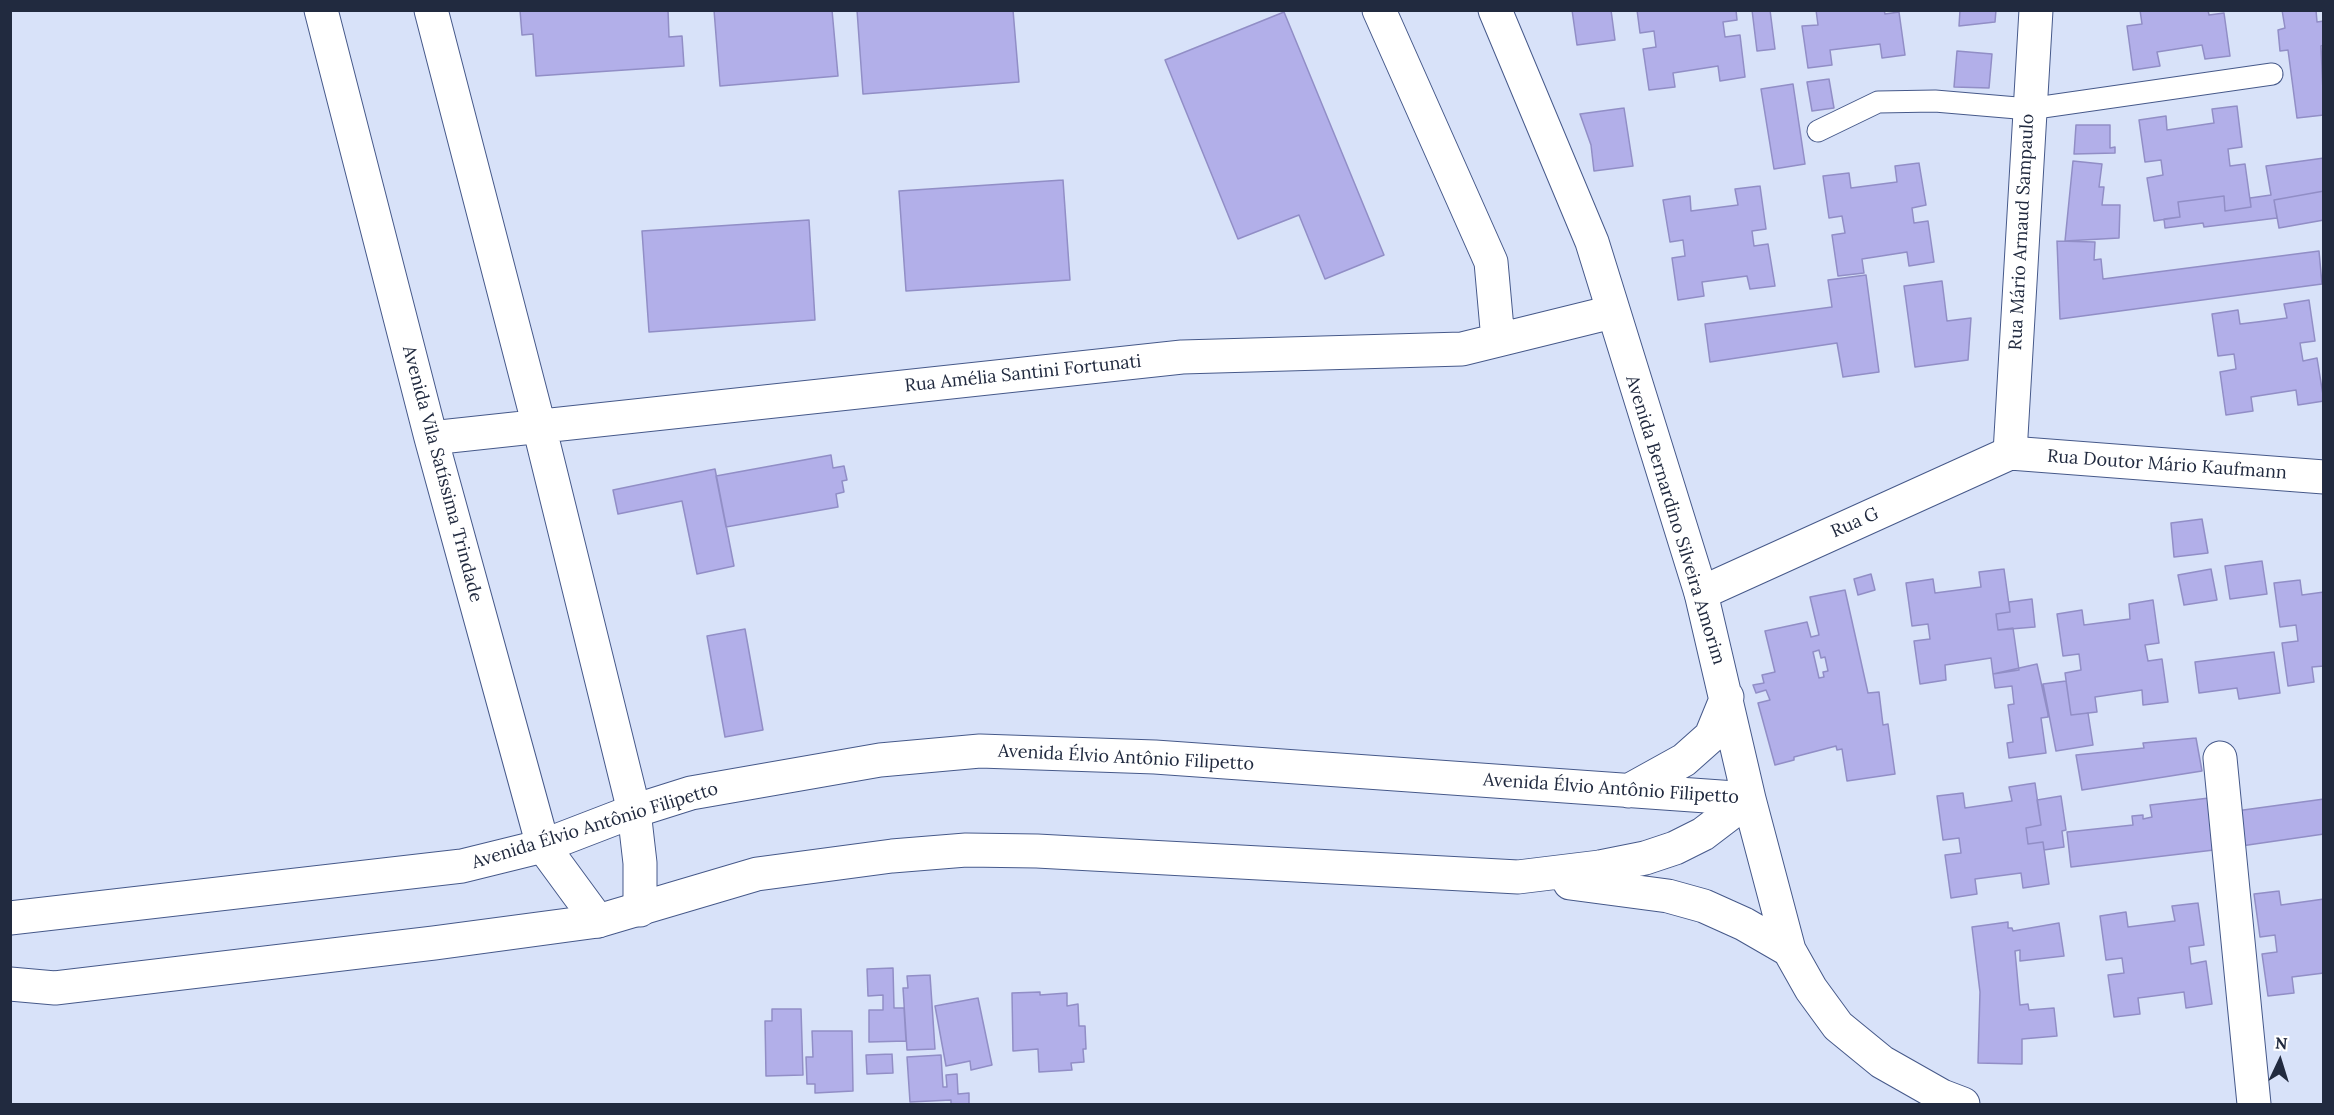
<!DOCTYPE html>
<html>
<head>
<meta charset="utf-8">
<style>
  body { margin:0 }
  #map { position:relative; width:2334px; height:1115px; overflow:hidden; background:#d8e2f9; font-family:Lora,serif }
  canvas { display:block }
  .frame { position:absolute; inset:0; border:12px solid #212a3f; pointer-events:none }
  .north { position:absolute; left:2250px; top:1031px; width:60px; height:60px; -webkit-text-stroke:4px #fff; paint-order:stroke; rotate:4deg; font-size:16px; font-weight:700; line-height:24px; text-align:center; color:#212a3f }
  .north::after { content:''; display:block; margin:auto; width:21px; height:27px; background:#212a3f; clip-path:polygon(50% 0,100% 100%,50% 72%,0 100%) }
</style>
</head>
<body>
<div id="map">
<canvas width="2334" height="1115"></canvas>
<div class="frame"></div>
<div class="north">N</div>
</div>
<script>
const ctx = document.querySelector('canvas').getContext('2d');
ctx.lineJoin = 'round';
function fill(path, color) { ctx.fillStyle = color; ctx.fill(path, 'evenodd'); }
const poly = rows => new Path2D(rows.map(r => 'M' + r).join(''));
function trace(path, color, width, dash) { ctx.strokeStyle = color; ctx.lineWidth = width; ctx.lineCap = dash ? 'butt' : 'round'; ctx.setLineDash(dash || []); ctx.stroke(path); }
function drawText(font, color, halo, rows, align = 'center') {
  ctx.font = font + ' Lora,serif'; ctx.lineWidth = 6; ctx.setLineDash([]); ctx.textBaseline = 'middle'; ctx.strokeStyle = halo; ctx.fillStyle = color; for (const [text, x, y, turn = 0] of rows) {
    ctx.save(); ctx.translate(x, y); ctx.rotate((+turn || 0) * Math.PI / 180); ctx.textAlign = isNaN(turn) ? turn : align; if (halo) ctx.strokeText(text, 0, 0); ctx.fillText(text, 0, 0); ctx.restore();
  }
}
const building = poly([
  [520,10,668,10,669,37,682,36,684,66,536,76,533,34,522,35,520,10],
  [714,10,832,10,838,76,720,86,714,10],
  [857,10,1013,10,1019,82,863,94,857,10],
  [1572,10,1611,10,1615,40,1577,45,1572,10],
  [1637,10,1736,10,1737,20,1723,22,1725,37,1740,35,1745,77,1720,81,1718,66,1673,73,1675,87,1649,90,1643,49,1656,47,1654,31,1640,33,1637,10],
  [1752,10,1770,10,1775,49,1757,51,1752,10],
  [1816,10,1884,10,1885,14,1899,12,1905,55,1882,58,1880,44,1830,50,1832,65,1808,68,1802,26,1818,25,1816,10],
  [1960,10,1996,10,1995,22,1959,26,1960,10],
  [2140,10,2208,10,2209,15,2224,13,2230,56,2205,59,2202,45,2157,52,2160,66,2133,70,2127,26,2142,24,2140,10],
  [2282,10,2316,10,2317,22,2324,21,2324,45,2321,46,2324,115,2297,118,2288,50,2280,51,2278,30,2285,28,2282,10],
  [1284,12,1384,255,1325,279,1299,215,1238,239,1165,60,1284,12],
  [1957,51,1992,54,1989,88,1954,87,1957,51],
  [1829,79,1834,108,1812,111,1807,82,1829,79],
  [1793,84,1805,164,1774,169,1761,89,1793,84],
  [2237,106,2242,147,2228,149,2230,166,2245,164,2251,207,2225,211,2224,196,2178,202,2180,217,2154,221,2147,178,2163,175,2161,160,2145,162,2139,120,2166,116,2167,130,2214,123,2212,109,2237,106],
  [1624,108,1633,166,1594,171,1591,145,1580,114,1624,108],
  [2076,125,2110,125,2110,148,2115,147,2115,153,2074,154,2076,125],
  [2324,158,2324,191,2274,200,2277,218,2204,227,2203,223,2165,228,2164,219,2180,217,2178,202,2224,196,2225,211,2251,207,2250,198,2271,195,2266,166,2324,158],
  [2073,161,2102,164,2099,187,2104,187,2102,205,2120,205,2119,238,2065,241,2073,161],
  [1919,163,1926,205,1912,208,1914,223,1928,221,1934,262,1909,266,1907,252,1862,259,1864,273,1838,276,1832,235,1845,233,1842,216,1829,218,1823,176,1849,173,1851,188,1897,182,1895,166,1919,163],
  [1063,180,1070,280,906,291,899,191,1063,180],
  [1760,186,1766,229,1752,231,1754,246,1768,244,1775,286,1750,289,1747,276,1702,282,1704,296,1678,300,1672,258,1685,256,1683,240,1670,242,1663,200,1690,196,1691,211,1738,205,1735,189,1760,186],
  [2324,191,2324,220,2279,228,2274,200,2324,191],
  [809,220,815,320,649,332,642,231,809,220],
  [2057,241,2095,242,2094,260,2101,259,2103,279,2319,251,2322,284,2060,319,2057,241],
  [1866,275,1879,372,1843,377,1837,343,1710,362,1705,324,1832,307,1828,280,1866,275],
  [1942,281,1947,321,1971,318,1968,360,1915,367,1904,286,1942,281],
  [2309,300,2315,341,2300,343,2303,361,2317,358,2324,401,2298,405,2296,390,2251,397,2253,411,2226,415,2220,372,2236,369,2234,354,2218,356,2212,314,2238,310,2240,324,2257,322,2287,318,2284,304,2309,300],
  [831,455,833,468,844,466,847,480,842,481,844,492,836,494,838,507,726,527,716,476,831,455],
  [715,469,734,566,697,574,682,501,618,514,613,490,715,469],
  [2202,519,2208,553,2174,557,2171,523,2202,519],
  [2262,561,2267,594,2230,599,2225,566,2262,561],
  [2004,569,2010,612,1996,614,1998,630,2013,628,2019,670,1993,674,1991,658,1945,665,1946,680,1920,684,1914,641,1930,639,1928,624,1912,626,1906,583,1933,579,1935,593,1981,587,1979,572,2004,569],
  [2211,569,2217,600,2184,605,2178,575,2211,569],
  [1871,574,1875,590,1858,595,1854,579,1871,574],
  [2300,580,2302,595,2324,592,2324,666,2312,667,2314,682,2288,686,2282,643,2298,641,2296,625,2280,627,2274,583,2300,580],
  [1845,590,1868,693,1879,692,1883,725,1888,724,1895,774,1847,781,1842,749,1837,750,1836,746,1794,757,1794,760,1775,765,1758,703,1770,700,1766,690,1756,693,1753,685,1764,683,1762,675,1775,672,1765,631,1807,622,1811,637,1819,635,1810,597,1845,590],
  [2032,599,2035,627,1998,630,1996,614,2010,612,2009,602,2032,599],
  [2153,600,2159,643,2145,645,2148,661,2162,659,2168,702,2143,705,2142,690,2095,697,2097,712,2071,715,2065,673,2081,670,2079,654,2063,656,2057,614,2082,610,2084,625,2130,619,2129,604,2153,600],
  [745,629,763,730,725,737,707,636,745,629],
  [1819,650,1821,658,1825,657,1828,671,1823,672,1824,677,1819,678,1813,652,1819,650],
  [2274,652,2280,693,2239,699,2237,688,2199,693,2195,662,2274,652],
  [2037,664,2048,714,2048,717,2041,718,2046,753,2009,758,2007,743,2013,742,2008,705,2014,704,2012,686,1995,688,1993,674,2037,664],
  [2066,681,2071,715,2088,713,2093,745,2056,751,2043,684,2066,681],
  [2196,738,2202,771,2082,790,2076,755,2144,748,2143,743,2196,738],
  [2035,783,2041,825,2026,828,2028,844,2043,842,2049,884,2023,888,2021,873,1975,879,1977,894,1951,898,1945,855,1961,853,1959,838,1943,840,1937,796,1963,793,1965,808,2012,801,2009,787,2035,783],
  [2061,796,2066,830,2062,831,2064,847,2044,850,2043,842,2028,844,2026,828,2041,825,2037,800,2061,796],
  [2209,798,2214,850,2071,867,2067,832,2133,825,2132,816,2143,815,2143,819,2152,817,2150,805,2209,798],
  [2324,799,2324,834,2241,846,2236,811,2324,799],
  [2279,891,2281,905,2324,899,2324,973,2292,977,2294,993,2268,996,2262,954,2277,952,2275,935,2260,937,2254,894,2279,891],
  [2198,903,2204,945,2189,947,2191,964,2206,961,2212,1004,2186,1008,2184,992,2138,998,2140,1014,2114,1017,2108,975,2124,973,2122,958,2106,960,2100,916,2126,912,2128,927,2175,921,2172,906,2198,903],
  [2008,922,2008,928,2012,928,2013,931,2059,923,2064,956,2020,961,2020,950,2015,951,2020,1005,2028,1004,2029,1010,2054,1008,2057,1036,2022,1039,2022,1064,1978,1063,1980,992,1972,927,2008,922],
  [893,968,894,1008,904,1008,906,1041,869,1042,869,1010,883,1010,883,995,868,996,867,969,893,968],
  [930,975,935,1049,907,1050,903,988,908,988,907,976,930,975],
  [1040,992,1040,995,1067,993,1067,1006,1078,1004,1079,1026,1085,1026,1086,1049,1083,1049,1084,1062,1071,1063,1072,1070,1039,1072,1038,1049,1013,1051,1012,993,1040,992],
  [978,998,992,1065,971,1070,970,1061,946,1066,935,1006,978,998],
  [772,1009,801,1009,803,1075,766,1076,765,1021,772,1021,772,1009],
  [812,1031,852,1031,853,1091,815,1093,815,1084,807,1084,806,1057,813,1057,812,1031],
  [892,1054,893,1073,867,1074,866,1055,892,1054],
  [941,1055,943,1087,947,1087,946,1075,957,1074,958,1094,969,1093,969,1104,951,1104,951,1100,910,1102,907,1057,941,1055]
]);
fill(building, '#b2afe9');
trace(building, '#918ec6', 1.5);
const service = poly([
  [1818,131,1878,102,1935,101,2029,109,2272,74]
]);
const minor = poly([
  [321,10,431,438,543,846,598,921],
  [431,10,539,426,634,811,640,863,640,910],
  [1379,10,1491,262,1498,340],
  [431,438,1182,357,1462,349,1612,312],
  [2010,453,2036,10],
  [2220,758,2254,1104]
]);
const tertiary = poly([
  [1701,593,2010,453,2324,477]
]);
const secondary = poly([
  [1495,10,1592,242,1701,593,1749,799,1789,950,1811,989,1838,1026,1882,1062,1942,1096,1963,1104],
  [1628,791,1684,760,1711,736,1727,697],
  [1570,883,1668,896,1704,906,1744,924,1789,950],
  [10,918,462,866,543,846,634,811,691,793,880,760,980,751,1155,757,1749,799],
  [10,984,55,988,434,943,598,921,757,874,892,856,966,850,1037,851,1518,877,1600,867,1645,858,1675,848,1703,834,1749,799]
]);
trace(service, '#46598a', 23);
trace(minor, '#46598a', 35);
trace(tertiary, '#46598a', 35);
trace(secondary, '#46598a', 35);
trace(service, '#fff', 21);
trace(minor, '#fff', 33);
trace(tertiary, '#fff', 33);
trace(secondary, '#fff', 33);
drawText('18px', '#212a3f', '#fff', [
  ["Rua Mário Arnaud Sampaulo",2022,232,-87],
  ["Rua Amélia Santini Fortunati",1023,374,-6],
  ["Rua Doutor Mário Kaufmann",2167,465,4],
  ["Avenida Vila Satíssima Trindade",442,474,75],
  ["Avenida Bernardino Silveira Amorim",1675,520,73],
  ["Rua G",1855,523,-24],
  ["Avenida Élvio Antônio Filipetto",1126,758,3],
  ["Avenida Élvio Antônio Filipetto",1611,789,4],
  ["Avenida Élvio Antônio Filipetto",595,826,-17]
]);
</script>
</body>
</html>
